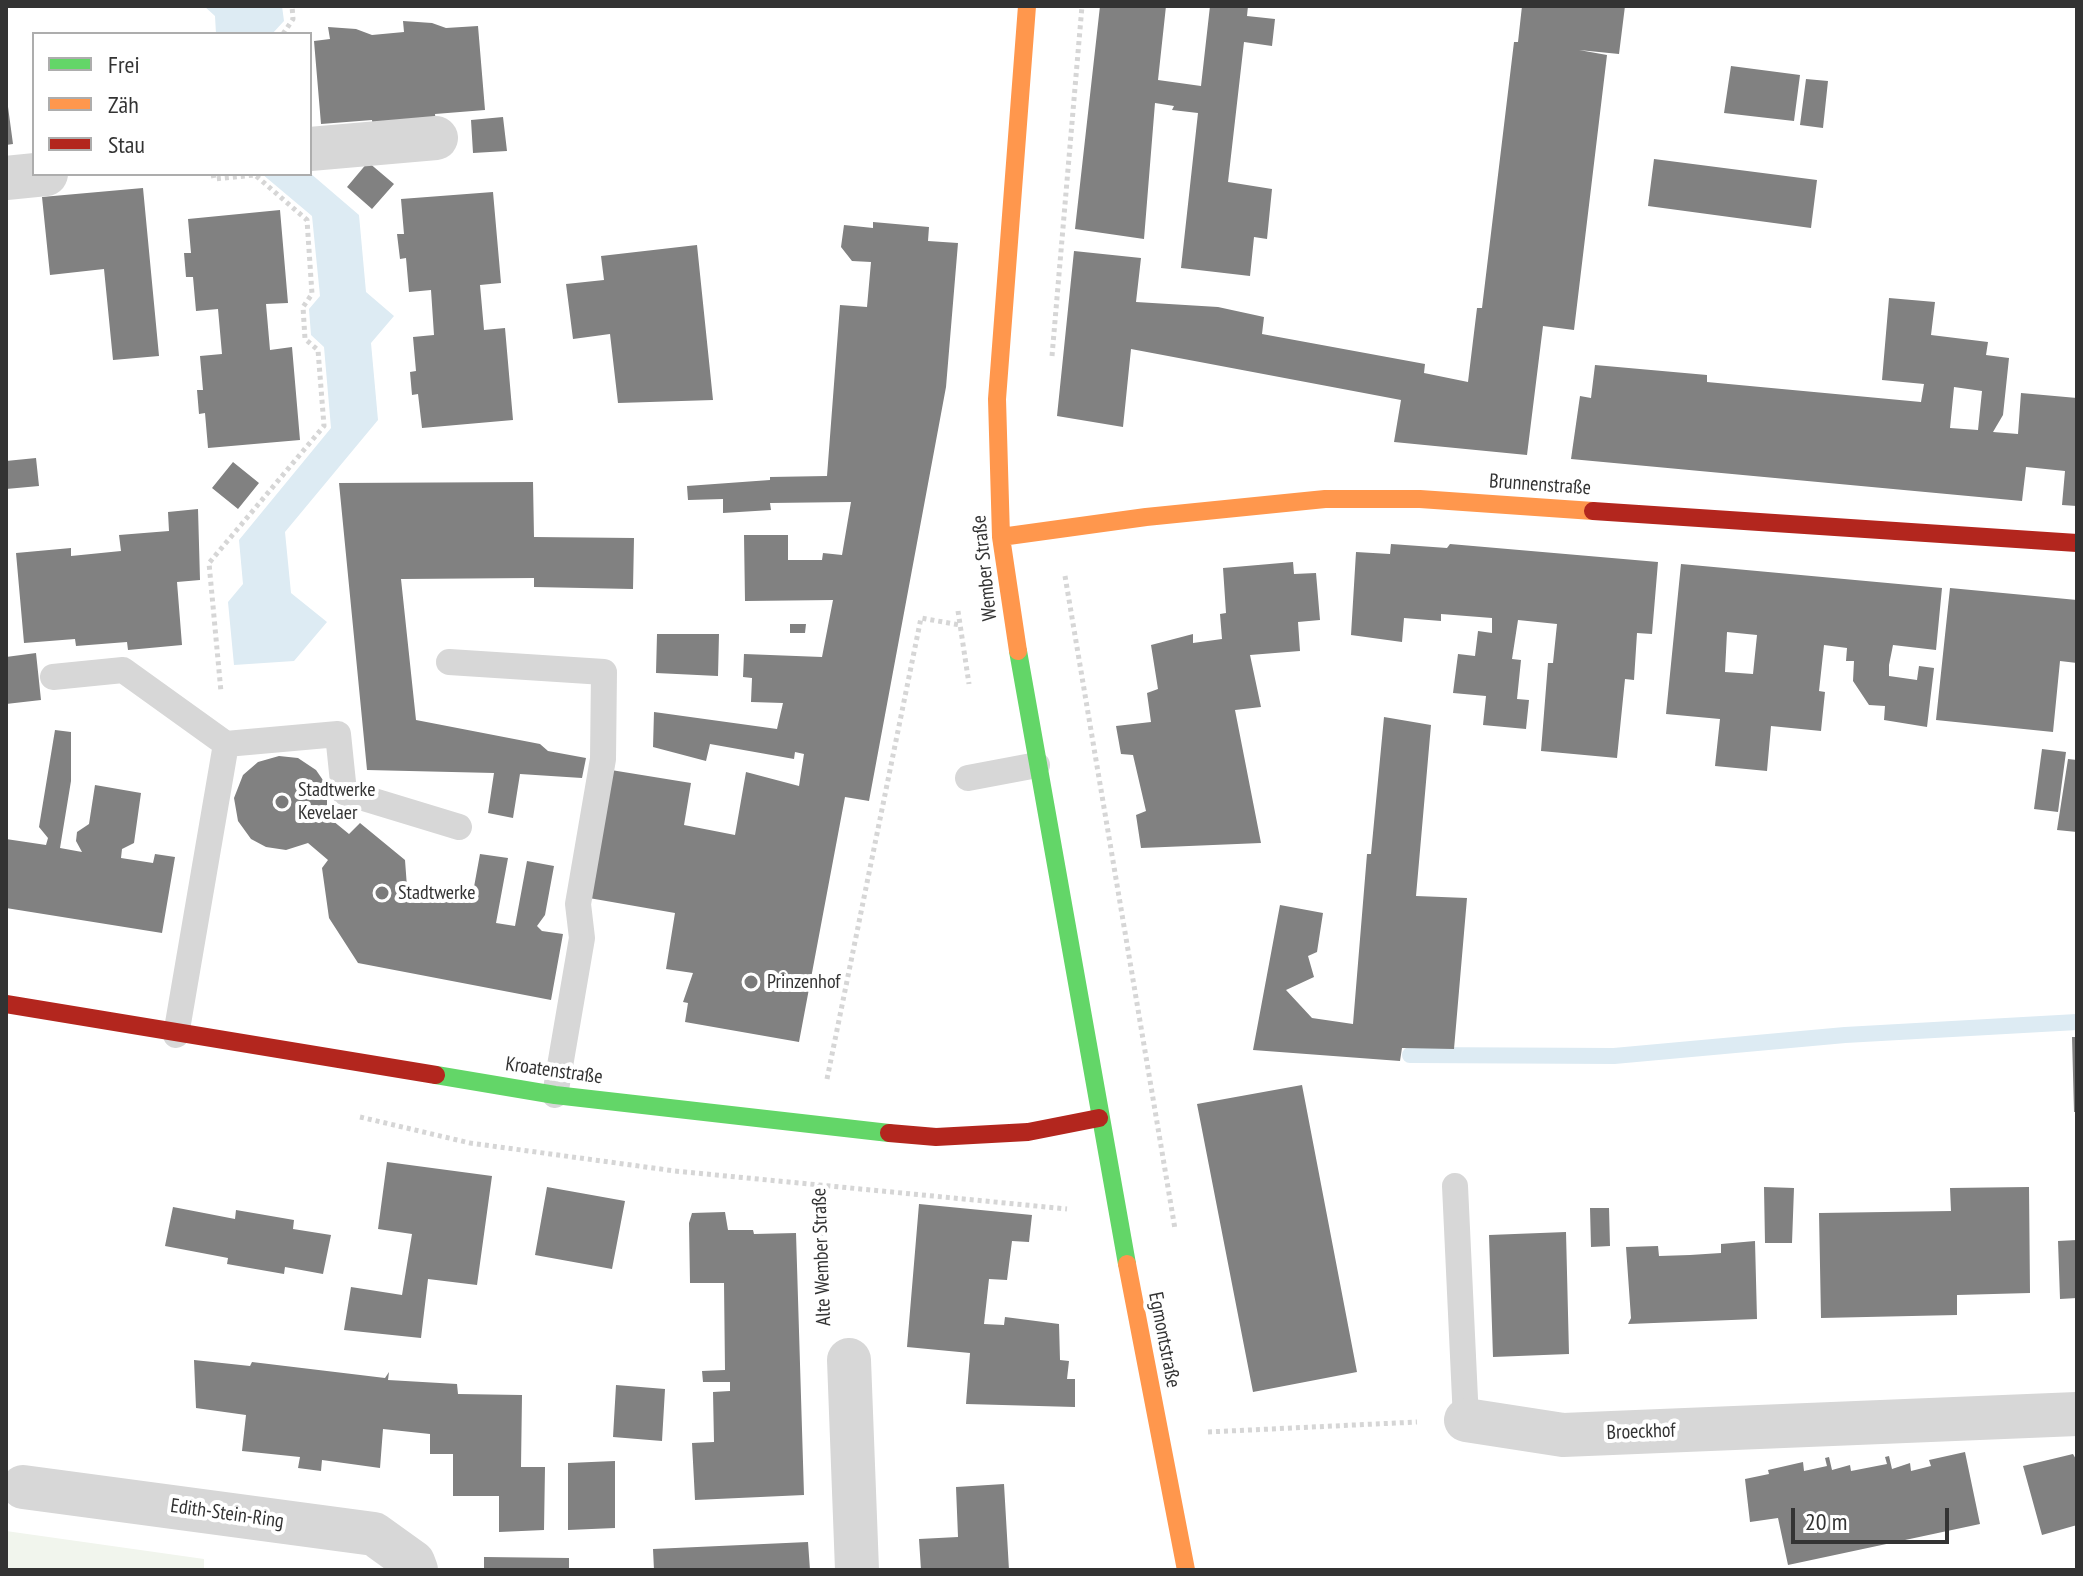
<!DOCTYPE html>
<html>
<head>
<meta charset="utf-8">
<style>
  body { margin:0 }
  #map { position:relative; width:2083px; height:1576px; overflow:hidden; background:#fff; font-family:"PT Sans Narrow",sans-serif }
  canvas { display:block }
  .frame { position:absolute; inset:0; border:8px solid #333; pointer-events:none }
  .legend { position:absolute; left:32px; top:32px; width:280px; height:144px; box-sizing:border-box; background:#fff; border:2px solid #adadad; margin:0; padding:10px 14px; list-style:none; font-size:24px; color:#333 }
  .legend li { display:flex; align-items:center; gap:16px; height:40px }
  .legend b { width:40px; border:2px solid #adadad }
  .scale { position:absolute; left:1791px; top:1508px; width:158px; height:36px; box-sizing:border-box; border:4px solid #333; border-top:0; padding-left:10px; font-size:24px; line-height:28px; white-space:nowrap; color:#333; -webkit-text-stroke:6px #fff; paint-order:stroke }
</style>
</head>
<body>
<div id="map">
<canvas width="2083" height="1576"></canvas>
<div class="frame"></div>
<ul class="legend">
<li><b style="height:10px;background:#63d668"></b>Frei</li>
<li><b style="height:10px;background:#ff974d"></b>Zäh</li>
<li><b style="height:10px;background:#b3261e"></b>Stau</li>
</ul>
<div class="scale">20 m</div>
</div>
<script>
const ctx = document.querySelector('canvas').getContext('2d');
ctx.lineJoin = 'round';
function fill(path, color) { ctx.fillStyle = color; ctx.fill(path, 'evenodd'); }
const poly = rows => new Path2D(rows.map(r => 'M' + r).join(''));
function trace(path, color, width, dash) { ctx.strokeStyle = color; ctx.lineWidth = width; ctx.lineCap = dash ? 'butt' : 'round'; ctx.setLineDash(dash || []); ctx.stroke(path); }
function drawText(font, color, halo, rows, align = 'center') {
  ctx.font = font + ' "PT Sans Narrow",sans-serif'; ctx.lineWidth = 8; ctx.setLineDash([]); ctx.textBaseline = 'middle'; ctx.strokeStyle = halo; ctx.fillStyle = color; for (const [text, x, y, turn = 0] of rows) {
    ctx.save(); ctx.translate(x, y); ctx.rotate((+turn || 0) * Math.PI / 180); ctx.textAlign = isNaN(turn) ? turn : align; if (halo) ctx.strokeText(text, 0, 0); ctx.fillText(text, 0, 0); ctx.restore();
  }
}
fill(poly([
  [6,1531,204,1559,204,1570,6,1570]
]), '#f1f5ed');
fill(poly([
  [204,6,282,6,284,21,272,34,216,34,215,16],
  [310,173,359,215,366,292,394,316,371,343,378,420,285,532,291,593,327,622,294,661,234,665,228,602,243,584,239,540,331,428,324,347,311,335,309,309,320,296,312,216,262,174]
]), '#ddebf3');
trace(poly([
  [1410,1055,1614,1056,1845,1035,2077,1022]
]), '#ddebf3', 16);
fill(poly([
  [1100,6,1166,6,1158,80,1201,86,1210,6,1248,6,1247,16,1275,19,1272,46,1244,42,1228,182,1272,189,1267,239,1254,237,1250,276,1181,268,1198,113,1172,110,1174,106,1155,103,1144,239,1075,229],
  [1522,6,1625,6,1619,54,1579,50,1607,55,1574,330,1543,326,1527,455,1394,442,1401,400,1131,349,1123,427,1057,416,1074,251,1141,258,1136,302,1218,307,1264,317,1262,334,1425,364,1424,373,1468,382,1477,308,1482,308,1514,42,1518,42],
  [403,21,432,23,446,28,478,26,485,110,435,114,436,124,373,129,372,120,321,124,314,41,330,39,328,27,356,29,372,35,404,32],
  [1731,66,1800,75,1794,121,1724,113],
  [1806,79,1828,81,1823,128,1800,125],
  [6,92,13,144,6,145],
  [503,117,507,151,473,153,471,120],
  [1654,159,1817,180,1811,228,1648,206],
  [368,162,394,184,372,209,347,187],
  [143,188,159,356,113,360,104,269,50,275,42,197],
  [493,192,501,283,480,285,484,330,505,328,513,420,422,428,418,394,412,395,410,372,416,371,413,337,434,335,431,290,409,292,406,258,400,259,397,234,404,234,401,199],
  [280,210,288,303,266,304,270,350,292,347,300,440,208,448,205,413,199,414,197,390,203,390,200,356,222,354,218,309,196,311,193,277,186,277,184,253,191,253,188,219],
  [873,222,929,227,928,241,958,243,946,387,869,801,845,797,799,1042,685,1022,688,1003,683,1002,693,973,666,969,675,913,589,898,611,770,691,783,684,825,735,835,746,772,799,786,804,754,795,752,794,759,710,744,706,761,653,747,654,712,777,729,783,703,751,702,752,678,743,677,744,654,822,657,833,600,745,601,744,535,788,535,788,560,822,560,823,553,842,555,851,502,770,503,771,510,723,513,723,499,688,500,687,486,770,480,770,477,827,476,840,305,867,307,871,262,852,261,841,247,844,225,873,228],
  [697,245,713,400,618,403,610,334,573,339,566,284,604,280,601,256],
  [1889,298,1935,302,1931,335,1988,342,1986,355,2009,358,2003,415,1993,432,2018,434,2021,393,2077,398,2077,506,2062,505,2065,471,2026,467,2022,501,1571,459,1580,396,1591,398,1595,365,1707,375,1707,382,1921,402,1924,384,1882,380],
  [1954,387,1982,391,1978,430,1950,428],
  [36,458,39,486,6,489,6,461],
  [233,462,259,483,238,509,212,488],
  [533,482,534,537,634,538,633,589,534,587,534,578,401,579,416,720,540,744,548,751,586,758,582,778,520,774,513,818,488,813,494,773,367,770,339,483],
  [198,509,200,580,177,582,182,645,128,650,127,642,76,646,75,639,24,643,16,553,71,548,71,556,121,551,119,535,169,531,168,512],
  [1391,544,1447,548,1450,544,1658,562,1652,634,1637,633,1634,680,1625,679,1617,758,1541,751,1548,663,1553,663,1557,624,1518,620,1512,659,1521,660,1517,699,1529,700,1526,729,1483,725,1486,696,1453,693,1458,654,1475,656,1478,631,1492,633,1492,618,1441,614,1441,621,1404,618,1402,642,1351,635,1356,552,1390,554],
  [1293,562,1294,574,1316,573,1320,620,1298,622,1300,651,1250,655,1261,707,1235,710,1261,843,1141,848,1136,815,1146,811,1133,755,1121,754,1116,726,1151,722,1147,693,1158,689,1151,645,1193,634,1193,643,1222,639,1220,614,1226,613,1223,568],
  [1681,564,1942,588,1936,650,1893,645,1889,665,1889,676,1917,680,1919,666,1934,668,1927,727,1884,720,1885,706,1869,705,1853,681,1854,661,1846,661,1847,648,1824,645,1819,691,1825,692,1821,731,1771,726,1767,771,1715,766,1720,719,1666,714],
  [1727,632,1757,635,1753,674,1725,672],
  [1950,588,2077,600,2077,663,2060,661,2053,732,1936,720],
  [790,624,806,624,805,633,790,633],
  [657,634,719,634,718,676,656,673],
  [36,653,41,700,6,704,6,657],
  [1384,717,1431,725,1416,896,1467,898,1454,1049,1402,1048,1400,1061,1253,1050,1280,905,1323,913,1317,952,1308,956,1314,977,1286,990,1312,1018,1353,1024,1367,854,1371,854],
  [55,730,71,732,71,781,60,848,82,852,76,841,77,832,89,824,95,785,141,793,134,843,122,849,121,858,153,863,155,854,175,857,162,933,6,908,6,839,46,845,48,838,39,827],
  [2042,749,2066,752,2058,812,2034,809],
  [279,756,298,758,316,770,327,786,327,816,349,834,360,823,405,860,407,887,472,898,480,854,508,858,496,923,515,926,527,861,554,866,545,915,537,926,542,931,563,934,551,1000,358,963,329,918,322,868,328,860,308,843,286,850,266,847,251,839,238,821,234,798,243,775,258,762],
  [2068,759,2077,760,2077,832,2057,830],
  [2072,1037,2077,1037,2077,1112,2074,1112],
  [1302,1085,1357,1372,1253,1392,1197,1104],
  [387,1162,492,1176,477,1285,428,1279,421,1338,344,1330,351,1287,402,1295,412,1234,378,1229],
  [547,1187,625,1201,612,1269,535,1255],
  [1764,1187,1794,1188,1792,1243,1765,1243],
  [2029,1187,2030,1293,1957,1295,1957,1315,1821,1318,1819,1213,1951,1211,1950,1188],
  [919,1204,1032,1215,1029,1242,1012,1241,1007,1280,989,1279,984,1324,1004,1325,1005,1317,1059,1324,1060,1360,1069,1361,1067,1379,1075,1379,1075,1407,966,1404,970,1353,907,1347],
  [173,1207,235,1219,236,1210,294,1220,293,1229,331,1235,323,1274,285,1267,284,1274,227,1264,228,1258,165,1246],
  [1590,1208,1609,1208,1610,1246,1591,1247],
  [725,1212,728,1230,753,1230,754,1234,796,1233,804,1495,695,1500,692,1443,714,1442,713,1392,730,1391,730,1382,703,1382,702,1371,725,1370,724,1283,690,1283,689,1223,692,1213],
  [1566,1232,1569,1354,1493,1357,1489,1235],
  [2077,1240,2077,1298,2060,1299,2058,1241],
  [1755,1241,1757,1319,1628,1324,1631,1318,1626,1247,1658,1246,1659,1256,1690,1255,1721,1253,1721,1244],
  [194,1360,250,1366,252,1362,385,1378,389,1372,388,1380,457,1384,458,1394,522,1395,521,1467,545,1467,544,1530,499,1532,499,1496,453,1496,453,1454,430,1454,430,1434,383,1429,380,1468,322,1460,321,1471,298,1468,300,1457,242,1451,246,1415,196,1408],
  [616,1385,665,1389,662,1441,613,1437],
  [1965,1452,1980,1524,1788,1565,1778,1518,1750,1522,1745,1479,1769,1474,1768,1470,1803,1462,1804,1471,1827,1466,1825,1458,1829,1457,1832,1470,1850,1465,1851,1471,1887,1464,1885,1457,1889,1456,1892,1469,1910,1463,1911,1471,1931,1466,1929,1460],
  [2073,1454,2077,1461,2077,1525,2042,1535,2023,1466],
  [615,1461,615,1528,568,1530,568,1463],
  [1004,1484,1009,1570,921,1570,919,1539,958,1537,956,1487],
  [808,1542,810,1570,654,1570,653,1549],
  [484,1557,569,1558,569,1570,484,1570]
]), '#818181');
trace(poly([
  [283,34,293,19,292,6],
  [213,174,214,179,255,175,307,220,312,294,303,307,305,339,318,350,324,426,209,563,221,692],
  [1052,356,1082,6],
  [1065,576,1175,1229],
  [958,611,969,684],
  [827,1079,921,618,960,625],
  [360,1117,470,1143,675,1171,1067,1209],
  [820,1184,823,1318],
  [1208,1432,1417,1422]
]), '#d6d6d6', 5, [4, 4]);
trace(poly([
  [449,662,604,672,603,759,578,904,582,938,555,1095],
  [53,677,123,670,226,744,176,1035],
  [226,744,338,734,344,792,459,827],
  [968,778,1037,765],
  [1455,1186,1466,1420]
]), '#d7d7d7', 26);
trace(poly([
  [310,149,436,138],
  [6,178,46,174],
  [849,1360,857,1570],
  [1466,1420,1563,1435,2077,1414],
  [23,1487,374,1534,413,1562,416,1570]
]), '#d7d7d7', 44);
trace(poly([
  [1018,651,1127,1264],
  [436,1075,555,1095,889,1133]
]), '#63d668', 18);
trace(poly([
  [1001,537,1146,517,1325,499,1420,499,1593,511],
  [1018,651,1001,537,997,399,1027,6],
  [1127,1264,1186,1570]
]), '#ff974d', 18);
trace(poly([
  [1593,511,2077,543],
  [6,1004,436,1075],
  [889,1133,936,1137,1028,1132,1099,1118]
]), '#b3261e', 18);
for (const [x, y, r, color] of [
  [282,802,8,"#7a7a7a"],
  [382,893,8,"#7a7a7a"],
  [751,982,8,"#7a7a7a"]
]) { const dot = new Path2D(); dot.arc(x, y, r, 0, 2 * Math.PI); ctx.fillStyle = color; ctx.fill(dot); trace(dot, '#fff', 3); }
drawText('20px', '#333', '#fff', [
  ["Brunnenstraße",1540,485,4],
  ["Wember Straße",985,568,-96],
  ["Kroatenstraße",554,1071,8],
  ["Alte Wember Straße",822,1257,-92],
  ["Egmontstraße",1164,1340,79],
  ["Broeckhof",1641,1432,-2],
  ["Edith-Stein-Ring",227,1514,8]
]);
drawText('20px', '#333', '#fff', [
  ["Stadtwerke",298,790],
  ["Kevelaer",298,813],
  ["Stadtwerke",398,893],
  ["Prinzenhof",767,982]
], 'left');
</script>
</body>
</html>
